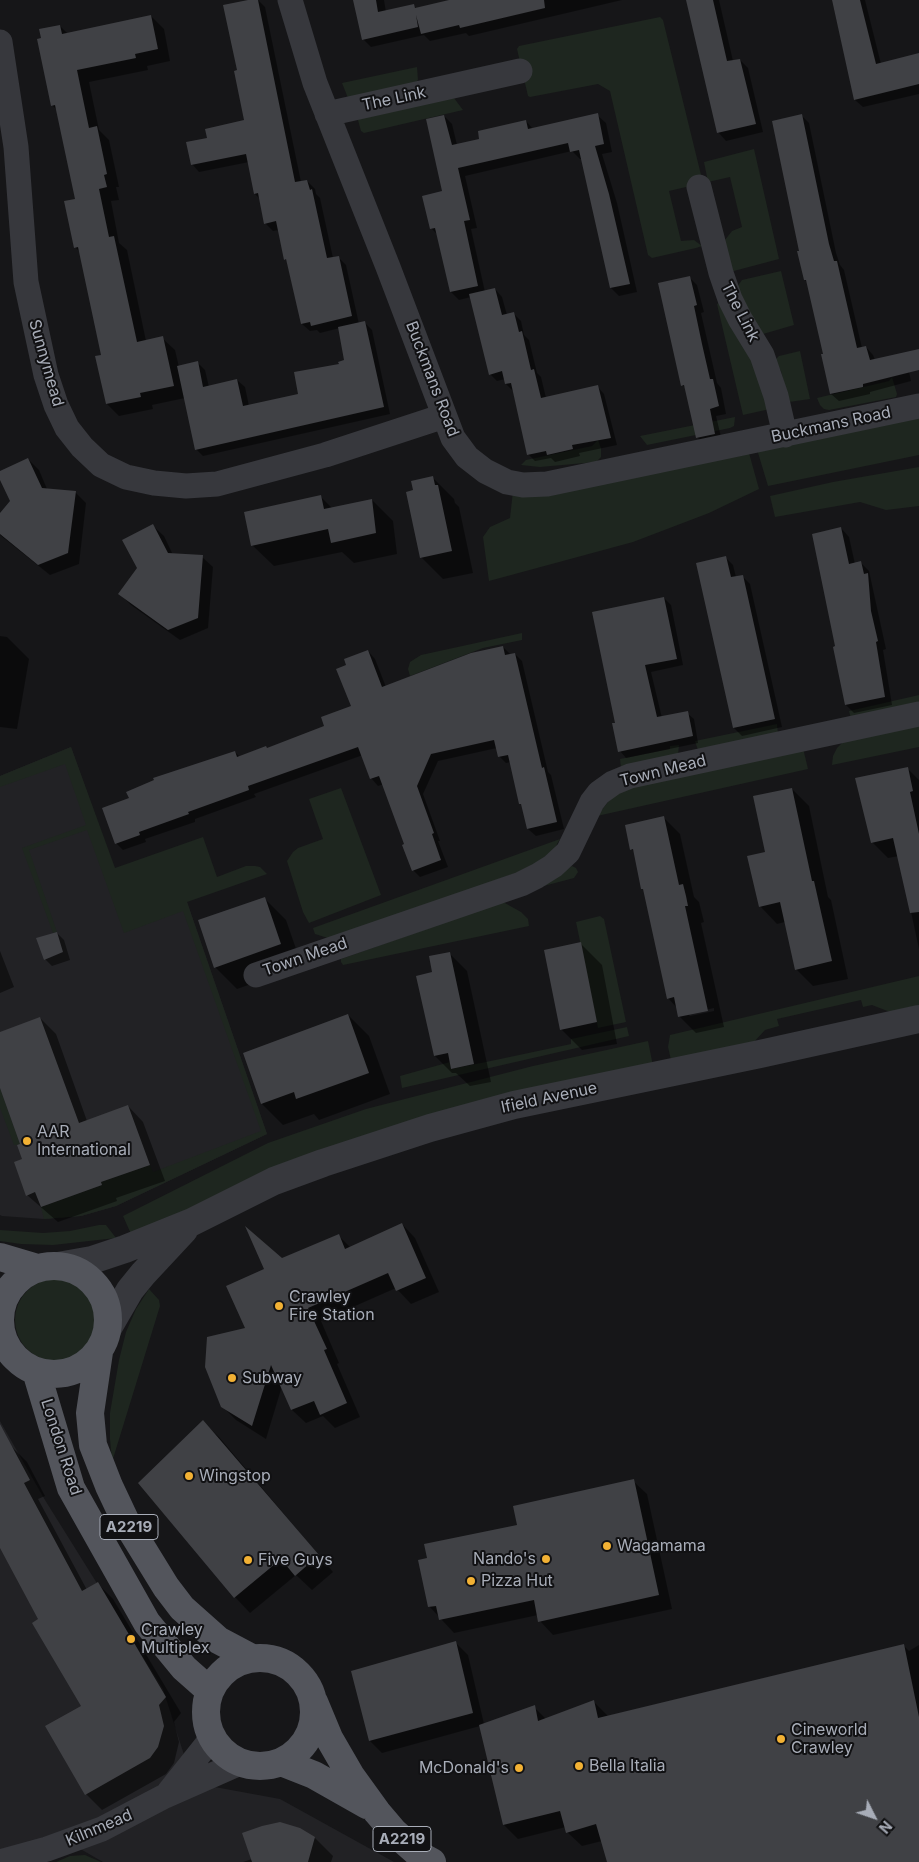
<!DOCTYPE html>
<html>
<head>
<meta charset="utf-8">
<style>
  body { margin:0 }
  #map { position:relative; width:919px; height:1862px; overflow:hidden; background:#161618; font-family:Inter,sans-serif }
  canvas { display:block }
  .north { position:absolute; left:849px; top:1792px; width:50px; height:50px; -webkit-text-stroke:4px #111113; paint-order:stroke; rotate:131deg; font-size:14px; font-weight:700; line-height:20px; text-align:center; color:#a8adb8 }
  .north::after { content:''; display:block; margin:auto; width:18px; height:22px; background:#a8adb8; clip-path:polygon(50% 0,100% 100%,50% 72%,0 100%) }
</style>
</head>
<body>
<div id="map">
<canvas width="919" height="1862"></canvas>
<div class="north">N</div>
</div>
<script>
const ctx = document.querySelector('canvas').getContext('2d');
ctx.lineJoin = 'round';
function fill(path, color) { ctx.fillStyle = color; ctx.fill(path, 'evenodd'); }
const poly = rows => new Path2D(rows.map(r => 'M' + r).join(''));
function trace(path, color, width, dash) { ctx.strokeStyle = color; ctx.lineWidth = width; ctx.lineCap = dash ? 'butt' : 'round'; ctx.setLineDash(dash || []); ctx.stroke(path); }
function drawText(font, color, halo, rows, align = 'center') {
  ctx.font = font + ' Inter,sans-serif'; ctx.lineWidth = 4; ctx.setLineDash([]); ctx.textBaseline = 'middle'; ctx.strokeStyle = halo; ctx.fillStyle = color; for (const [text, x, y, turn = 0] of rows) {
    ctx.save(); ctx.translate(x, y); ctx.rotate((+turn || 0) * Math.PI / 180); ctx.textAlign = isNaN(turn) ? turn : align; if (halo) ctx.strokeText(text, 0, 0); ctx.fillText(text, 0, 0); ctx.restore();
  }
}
fill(poly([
  [71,747,133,921,187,902,267,1134,116,1206,81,1216,44,1219,2,1216,0,1215,0,776],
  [0,1421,45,1500,163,1689,193,1783,280,1799,394,1862,103,1862,70,1843,0,1862]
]), '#222225');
fill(poly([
  [660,17,663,20,703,183,669,191,681,241,694,240,702,246,696,248,652,258,648,255,610,91,598,84,530,97,528,96,517,49,519,46],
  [417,67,418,80,412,87,348,98,342,83],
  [454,98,463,110,364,133,361,131,358,120,362,116],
  [754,149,779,259,730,272,725,240,732,231,742,227,730,177,708,182,704,162],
  [781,271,794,325,763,334,748,310,737,287,742,280],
  [721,302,749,349,770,409,743,415,717,304],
  [800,351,810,399,789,402,781,371,776,363,776,359,779,356],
  [892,377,897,394,896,397,829,410,824,409,820,405,817,398,889,381],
  [919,413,919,455,768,486,756,446],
  [735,417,734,426,730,428,647,445,640,436],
  [598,440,601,448,601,457,596,462,540,467,521,465,526,460,592,446],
  [749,453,759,489,709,513,633,542,489,581,483,537,490,527,510,518,513,491],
  [919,467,919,506,886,510,860,502,775,517,770,496,833,482],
  [522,633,522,640,483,648,410,676,408,669,410,662,421,655],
  [919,695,919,704,851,719,849,711],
  [919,723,919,747,832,765,833,756,837,748,844,741],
  [777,724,778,734,698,750,695,741],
  [679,745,678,755,621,768,620,759,670,749,670,746],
  [71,747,115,868,203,837,217,877,246,866,255,866,260,867,267,874,187,902,267,1134,116,1206,81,1216,44,1219,41,1207,102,1185,101,1182,150,1165,153,1172,261,1131,183,911,124,933,87,830,29,850,57,932,53,933,22,848,86,825,65,764,0,787,0,776],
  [803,748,808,769,597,816,619,788],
  [341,788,381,895,309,923,303,912,287,861,293,852,298,848,323,839,309,799],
  [560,839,553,851,530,868,331,939,315,934,313,928],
  [572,866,576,868,578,872,574,878,536,888],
  [503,902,521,912,528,919,529,926,343,965,341,962,341,959],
  [600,916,604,919,626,1022,598,1028,576,922],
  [919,976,919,1005,890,1012,872,1005,863,1007,861,1000,777,1019,779,1026,765,1030,753,1043,671,1060,668,1047,670,1035],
  [627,1027,629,1036,402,1088,400,1076,450,1062,451,1069,486,1062,571,1044,571,1039],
  [648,1041,653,1066,131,1234,123,1216,268,1143,366,1109,533,1066],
  [0,1088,20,1144,17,1145,14,1145,0,1108],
  [99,1225,106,1225,116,1238,53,1245,21,1244,0,1241,0,1230,43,1233,70,1231],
  '15 1320a41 41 0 1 1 82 0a41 41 0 1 1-82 0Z',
  [149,1289,159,1300,160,1306,112,1462,110,1439,110,1413,119,1360,126,1332,136,1309],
  [85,1855,101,1862,56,1862,70,1856]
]), '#1e261f');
fill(poly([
  [254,0,258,0,265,7,301,182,307,181,315,189,316,194,320,198,333,258,338,257,346,265,359,324,364,322,372,330,390,414,203,456,196,449,185,398,152,405,153,409,119,416,107,404,103,356,81,253,75,247,77,200,58,111,52,105,60,26,68,34,151,16,164,29,170,61,147,66,148,70,89,82,99,130,109,140,119,187,116,187,119,200,111,201,119,243,127,250,146,341,162,338,175,350,179,367,198,363,205,370,209,387,237,380,245,387,249,406,299,395,346,361,340,328,320,333,317,330,310,331,302,324,279,230,273,231,265,223,260,199,255,194,249,162,199,172,192,164,208,139,246,121,238,71],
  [354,0,384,0,386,12,414,6,417,9,454,0,622,0,469,36,466,33,430,41,424,35,371,47,363,39],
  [687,0,719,0,733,61,740,60,748,68,763,132,726,141,718,132],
  [832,0,865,0,881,64,919,54,919,94,863,107,855,100],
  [597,115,606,123,612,152,602,154,617,203,637,292,619,296,611,288,582,159,580,159,572,151,465,176,477,228,471,229,485,292,495,289,502,297,507,315,513,313,521,321,524,335,529,340,537,373,541,377,546,398,597,386,604,394,617,445,579,453,580,456,555,462,551,458,535,461,528,454,513,391,506,384,505,379,497,381,490,374,471,297,459,300,451,292,439,236,431,228,444,192,444,116,452,124,457,145,481,140,526,121,533,129],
  [801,115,809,123,836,253,840,265,844,270,862,348,866,347,873,355,875,360,907,362,911,381,870,392,870,394,839,401,831,394,825,354,808,283,805,280,800,252],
  [690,278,697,285,704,312,701,313,717,383,721,388,726,414,716,416,722,441,705,445,697,437,686,388,682,385],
  [28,459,39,470,47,489,76,493,86,503,79,564,50,575,0,535,0,515,11,501,0,477,0,472],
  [433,478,454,499,455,503,459,507,473,573,443,579,421,557,415,491],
  [321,497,332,508,372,500,393,521,397,554,354,563,342,552,274,566,252,545],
  [153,526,164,536,173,555,202,557,213,567,208,628,180,640,131,605,120,594,138,568],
  [841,528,849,537,855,564,861,563,869,571,886,649,883,650,892,705,854,713,846,705,834,648,837,647],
  [725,557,733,565,736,577,742,576,750,584,782,727,742,736,734,728],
  [664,598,671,605,683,665,651,672,662,718,687,713,694,719,698,743,626,758,620,751,616,724],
  [0,636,7,637,29,659,17,729,0,727],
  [503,647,511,655,515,654,522,661,548,772,551,775,564,829,536,836,528,829,523,807,520,803,511,762,506,763,499,756,497,748,438,761,423,794,440,841,438,841,448,867,420,877,413,870,384,784,378,786,371,778,363,755,254,794,256,797,195,819,195,822,145,839,146,842,123,850,116,843,130,799,235,752,240,757,267,749,326,727,352,707,348,665,368,651,375,659,386,687],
  [907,768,919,780,919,949,899,856,888,858,872,842],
  [792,789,809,806,828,897,831,900,848,979,813,986,796,969,785,922,777,924,760,906,767,853],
  [664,818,680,834,694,897,699,902,704,922,701,923,724,1027,696,1033,679,1016,677,1008,668,998,644,891,643,889,635,853,632,849],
  [714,1008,714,1011,690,1016,688,1014],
  [264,898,286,920,302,966,237,989,215,967],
  [57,933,64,940,70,960,52,966,45,959],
  [580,943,602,965,617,1044,582,1050,561,1029],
  [0,951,14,987,0,993],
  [449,953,467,971,491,1082,470,1086,456,1073,452,1073,435,1056,434,973],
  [348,1015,369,1036,390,1094,319,1120,314,1114,283,1125,262,1104],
  [40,1018,56,1034,87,1121,128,1106,143,1122,165,1181,116,1198,117,1201,58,1222,27,1195,21,1145,0,1085,0,1033],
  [402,1224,415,1238,439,1292,411,1304,396,1288,321,1321,339,1363,337,1364,360,1417,335,1428,323,1416,306,1423,292,1410,282,1386,266,1439,236,1420,222,1406,265,1269,281,1260,338,1235,351,1248],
  [203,1422,219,1437,333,1572,312,1590,296,1575,250,1613,235,1597],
  [0,1435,27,1462,45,1496,38,1499,87,1590,97,1583,113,1599,181,1713,174,1722,179,1742,174,1763,166,1774,102,1810,86,1794,83,1706,40,1619,0,1546],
  [633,1481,647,1494,672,1609,553,1635,540,1621,538,1615,454,1633,429,1606,518,1526],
  [456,1643,468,1655,484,1724,534,1707,546,1719,594,1702,608,1716,903,1645,909,1651,919,1645,919,1862,609,1862,602,1841,582,1846,567,1832,566,1827,518,1839,504,1825,480,1726,382,1753,370,1741],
  [315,1838,333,1856,331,1862,243,1862]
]), '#0007');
fill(poly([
  [248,0,258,0,295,182,307,180,310,190,312,189,327,258,339,256,352,316,311,326,310,322,301,324,286,259,284,260,276,221,264,224,258,193,254,194,246,154,191,165,186,142,207,138,205,129,244,120,234,71,237,70,223,5],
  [353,0,376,0,378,12,414,4,415,8,449,0,544,0,545,8,460,28,459,25,421,34,416,15,418,27,362,40],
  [686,0,713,0,727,61,740,59,756,124,717,133],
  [832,0,860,0,876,64,919,53,919,84,854,100],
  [151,15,158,49,135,54,136,58,77,70,89,128,97,126,107,174,104,175,107,187,99,189,109,237,114,236,137,342,163,336,174,386,140,393,141,397,106,404,95,356,101,355,78,247,74,248,64,201,75,199,55,105,51,106,37,39,41,38,39,29,60,25,62,34],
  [598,113,604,144,595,146,609,194,630,284,610,288,579,150,570,152,568,143,458,168,470,220,464,221,478,286,450,292,435,228,430,229,422,196,442,191,426,119,444,115,452,145,479,139,478,131,526,120,528,129],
  [802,114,829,244,834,261,837,261,857,348,866,346,870,360,919,349,919,370,863,384,863,387,830,394,821,354,823,354,806,280,804,280,797,251,799,251,772,121],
  [690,276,697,305,694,306,702,344,710,379,713,379,719,406,710,409,715,434,696,438,684,385,681,386,658,283],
  [495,288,502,315,514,312,519,332,522,331,531,370,534,369,541,398,598,385,611,438,572,445,573,449,547,455,546,451,527,455,511,383,505,384,502,371,489,375,469,294],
  [365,321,384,407,195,450,177,366,198,361,203,387,237,379,243,406,298,394,294,372,339,364,338,362,344,360,338,327],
  [28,458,42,488,76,491,68,553,38,565,0,534,0,513,10,501,0,480,0,471],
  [433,476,435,485,438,485,452,551,420,558,406,492,413,490,411,481],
  [321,495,324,509,372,499,376,533,331,543,328,529,251,546,244,512],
  [153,524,168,553,203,555,198,618,168,630,118,594,137,568,122,540],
  [841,527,849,564,861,561,864,574,868,573,871,611,878,641,876,642,885,697,845,705,833,647,835,646,812,534],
  [726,556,731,577,743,575,775,719,733,728,696,563],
  [664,597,677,659,645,665,657,717,688,711,693,736,618,752,612,723,615,723,592,612],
  [503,646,505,655,515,653,542,768,544,767,557,822,527,829,521,804,519,804,508,755,498,757,494,740,431,754,417,786,434,833,432,834,441,860,412,871,402,845,404,844,379,776,370,779,358,747,248,786,249,790,188,812,189,814,139,832,140,835,115,844,102,808,129,798,126,792,154,780,153,778,235,751,237,757,266,746,267,748,324,726,321,717,351,706,336,669,346,665,344,659,368,650,382,687,471,653],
  [908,767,913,791,910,792,919,834,919,912,910,913,893,838,871,843,855,778],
  [792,788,812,881,814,881,832,961,795,970,780,902,759,907,747,856,765,852,753,796],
  [664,816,679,885,683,884,686,896,688,906,685,906,708,1011,678,1017,674,997,667,999,643,889,641,889,633,849,630,850,625,825],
  [265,897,281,944,214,968,198,920],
  [57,932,63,952,44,960,36,938],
  [581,942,597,1022,560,1030,544,950],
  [450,952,474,1064,451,1069,448,1053,434,1056,416,976,432,972,429,956],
  [348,1014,369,1073,296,1099,294,1092,261,1104,243,1053],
  [40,1017,79,1123,128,1105,150,1165,101,1182,102,1185,41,1207,35,1192,26,1196,14,1162,22,1159,17,1145,20,1144,0,1088,0,1032],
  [402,1223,426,1278,396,1291,388,1273,308,1308,327,1349,324,1350,347,1403,320,1415,314,1401,291,1410,271,1365,252,1426,221,1407,205,1367,207,1337,245,1328,226,1286,264,1269,245,1226,282,1258,339,1234,345,1249],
  [203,1420,319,1555,295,1576,281,1559,234,1598,138,1483],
  [0,1424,30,1480,24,1483,82,1591,98,1582,166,1697,159,1705,164,1726,158,1747,150,1758,85,1795,45,1726,81,1706,32,1623,38,1619,0,1548],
  [634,1479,659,1595,538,1622,534,1600,439,1620,436,1606,428,1607,418,1560,427,1558,424,1544,517,1525,513,1506],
  [456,1641,473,1713,369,1741,351,1671],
  [904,1644,919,1717,919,1862,607,1862,596,1824,566,1833,560,1811,503,1825,479,1725,535,1705,538,1721,594,1700,598,1718],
  [280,1822,300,1828,315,1837,308,1862,252,1862,242,1833,262,1826]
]), '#404145');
trace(poly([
  [290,0,315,83,388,267,453,438,467,457,485,471,507,482,523,485,547,484,919,406],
  [0,42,16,147,26,282,46,375,56,405,67,428,82,447,101,465,126,477,154,483,186,486,217,484,325,455,444,416],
  [327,114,520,71],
  [699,187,721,273,730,299,740,319,762,355,776,396,785,435],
  [256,975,521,884,537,876,553,866,568,852,592,802,599,793,613,783,630,776,919,714],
  [169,1792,212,1738],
  [0,1862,47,1849,102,1829,165,1796,242,1762]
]), '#37383d', 25);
trace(poly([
  [58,1266,92,1260,125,1249,192,1222,274,1181,323,1163,430,1128,514,1105,760,1054,919,1019],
  [108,1328,130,1290,143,1274,184,1230]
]), '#37383d', 28);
trace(poly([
  [0,1257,37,1268],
  '0 1320a54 54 0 1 1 108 0a54 54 0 1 1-108 0Z',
  [99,1352,90,1413,93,1445,109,1486,126,1522,166,1587,182,1608,218,1640,252,1658],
  [36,1371,71,1488,147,1623,184,1668,210,1691],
  '206 1712a54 54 0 1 1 108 0a54 54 0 1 1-108 0Z',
  [314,1702,329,1738,351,1776,377,1812,394,1832,421,1856,432,1862],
  [281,1762,314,1775,367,1805]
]), '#53555c', 28);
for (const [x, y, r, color] of [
  [27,1141,5,"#f2b134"],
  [279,1306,5,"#f2b134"],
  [232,1378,5,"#f2b134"],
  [189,1476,5,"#f2b134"],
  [607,1546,5,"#f2b134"],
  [546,1559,5,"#f2b134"],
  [248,1560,5,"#f2b134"],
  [471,1581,5,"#f2b134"],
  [131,1639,5,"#f2b134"],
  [781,1739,5,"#f2b134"],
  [579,1766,5,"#f2b134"],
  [519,1768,5,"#f2b134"]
]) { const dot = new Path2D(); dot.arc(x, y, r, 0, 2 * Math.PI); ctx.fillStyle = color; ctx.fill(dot); trace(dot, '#111113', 2); }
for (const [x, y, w] of [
  [129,1527,58],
  [402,1839,58]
]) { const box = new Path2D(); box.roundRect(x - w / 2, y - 12.5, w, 25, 4); ctx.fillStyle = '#111113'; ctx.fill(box); trace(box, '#a8adb8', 1); }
drawText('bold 15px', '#a8adb8', null, [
  ["A2219",129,1527],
  ["A2219",402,1839]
]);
drawText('16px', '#a8adb8', '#111113', [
  ["The Link",394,99,-12],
  ["The Link",740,312,63],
  ["Sunnymead",46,363,74],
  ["Buckmans Road",432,379,69],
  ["Buckmans Road",831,425,-12],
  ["Town Mead",663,771,-14],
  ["Town Mead",305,957,-19],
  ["Ifield Avenue",549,1098,-12],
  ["London Road",61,1447,72],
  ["Kilnmead",99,1828,-23]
]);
drawText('16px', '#a8adb8', '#111113', [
  ["AAR",37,1132],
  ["International",37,1150],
  ["Crawley",289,1297],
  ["Fire Station",289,1315],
  ["Subway",242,1378],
  ["Wingstop",199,1476],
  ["Wagamama",617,1546],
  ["Nando's",536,1559,"right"],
  ["Five Guys",258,1560],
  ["Pizza Hut",481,1581],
  ["Crawley",141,1630],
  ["Multiplex",141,1648],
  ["Cineworld",791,1730],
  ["Crawley",791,1748],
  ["Bella Italia",589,1766],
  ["McDonald's",509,1768,"right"]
], 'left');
</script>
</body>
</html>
